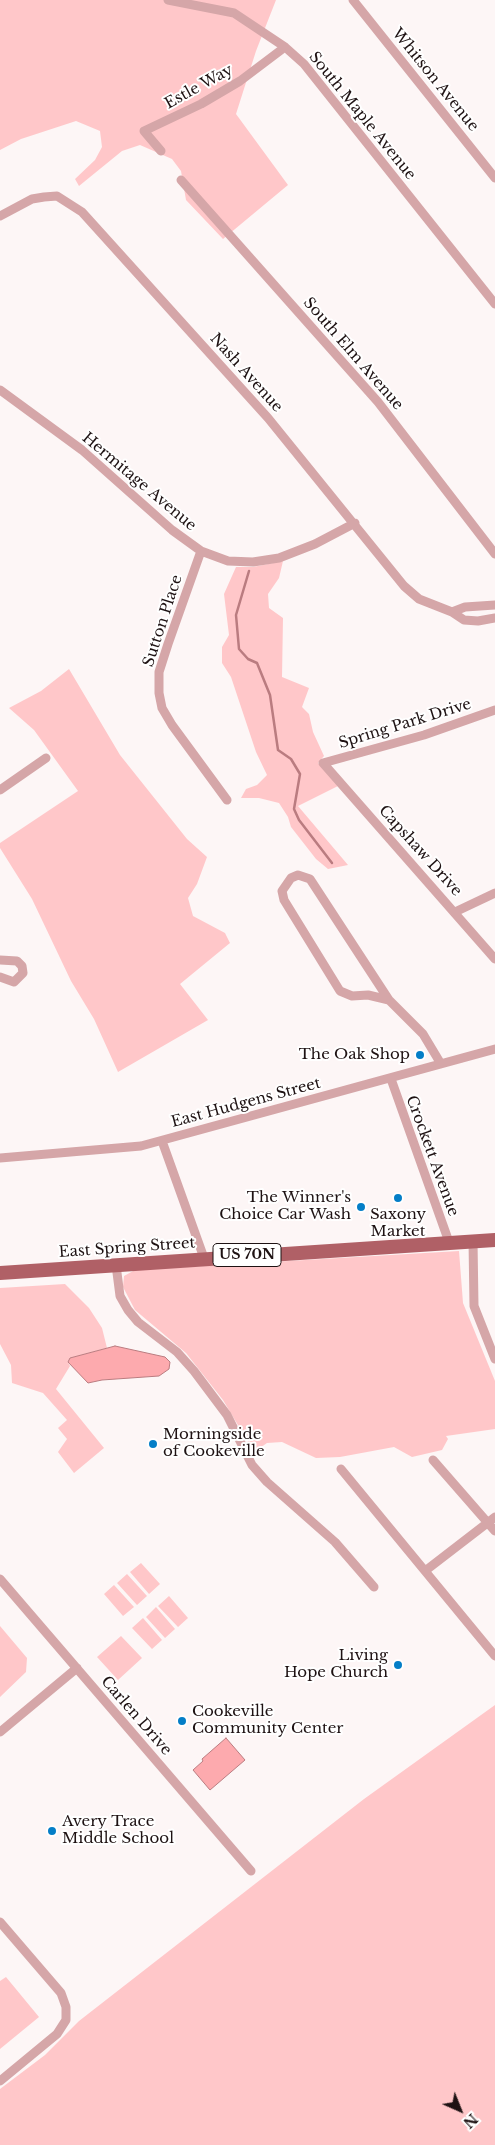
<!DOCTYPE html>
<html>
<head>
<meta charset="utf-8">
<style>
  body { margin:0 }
  #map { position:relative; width:495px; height:2145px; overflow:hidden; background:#fdf6f6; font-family:"Libre Baskerville",serif }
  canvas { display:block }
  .north { position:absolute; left:435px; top:2085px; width:50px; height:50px; -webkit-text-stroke:4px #fff; paint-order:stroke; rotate:136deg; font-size:14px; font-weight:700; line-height:20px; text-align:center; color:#1e1213 }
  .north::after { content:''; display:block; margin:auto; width:18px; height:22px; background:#1e1213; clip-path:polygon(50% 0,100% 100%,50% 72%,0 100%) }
</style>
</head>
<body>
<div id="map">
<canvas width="495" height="2145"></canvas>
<div class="north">N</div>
</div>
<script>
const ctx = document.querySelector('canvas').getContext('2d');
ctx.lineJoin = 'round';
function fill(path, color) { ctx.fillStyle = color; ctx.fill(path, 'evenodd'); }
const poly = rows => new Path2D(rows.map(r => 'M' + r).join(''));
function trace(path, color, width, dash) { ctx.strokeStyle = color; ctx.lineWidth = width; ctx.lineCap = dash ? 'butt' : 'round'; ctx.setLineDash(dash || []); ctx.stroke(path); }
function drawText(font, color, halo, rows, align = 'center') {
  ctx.font = font + ' "Libre Baskerville",serif'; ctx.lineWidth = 4; ctx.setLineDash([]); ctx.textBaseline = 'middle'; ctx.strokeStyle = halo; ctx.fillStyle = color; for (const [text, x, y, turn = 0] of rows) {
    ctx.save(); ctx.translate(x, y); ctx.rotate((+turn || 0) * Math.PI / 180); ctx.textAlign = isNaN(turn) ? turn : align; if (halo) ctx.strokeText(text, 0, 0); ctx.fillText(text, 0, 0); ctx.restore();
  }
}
fill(poly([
  [0,0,276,0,256,51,236,114,288,185,223,239,186,200,181,171,172,159,140,145,122,151,79,186,75,179,95,160,102,147,100,131,76,121,21,139,0,150],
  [283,561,279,578,268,594,269,608,283,618,282,677,309,688,302,707,309,714,313,732,324,756,318,763,338,786,298,806,348,865,328,869,316,859,291,827,288,817,279,803,259,798,241,798,246,789,257,785,267,775,256,752,231,677,222,663,222,647,229,635,224,594,236,567,253,567],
  [69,669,120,755,187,839,207,857,197,884,188,898,193,916,225,933,230,943,180,984,208,1020,118,1072,94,1019,71,981,32,899,0,848,0,843,78,791,34,730,9,708,41,691],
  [459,1251,463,1303,495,1381,495,1429,446,1436,448,1439,442,1450,412,1457,394,1447,340,1457,316,1458,282,1442,267,1443,254,1452,223,1400,186,1353,135,1310,123,1287,124,1276,135,1270],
  [65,1284,89,1308,102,1328,107,1348,70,1358,68,1362,70,1366,56,1389,104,1448,74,1473,58,1452,67,1439,58,1428,67,1420,43,1393,12,1383,11,1365,0,1344,0,1288],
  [141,1563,160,1584,149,1594,130,1572],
  [127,1574,147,1596,137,1605,117,1583],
  [114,1585,134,1607,123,1616,104,1594],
  [169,1596,188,1618,178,1627,158,1606],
  [156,1607,175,1629,165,1638,146,1617],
  [143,1618,162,1640,152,1649,132,1628],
  [0,1626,27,1658,26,1672,0,1697],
  [121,1636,142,1658,118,1680,97,1657],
  [495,1705,495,2145,0,2145,0,2089,45,2055,79,2021,364,1799],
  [6,1977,39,2017,0,2049,0,1981]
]), '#ffc7c9');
const water = poly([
  [115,1346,165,1357,170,1362,169,1369,159,1376,102,1380,88,1383,68,1362,70,1358,115,1346],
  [226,1738,245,1760,210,1790,193,1770,203,1761,202,1759,226,1738]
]);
fill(water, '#fdaaae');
trace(water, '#ba7c80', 1);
trace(poly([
  [249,571,236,615,239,649,248,659,257,663,270,695,278,750,291,759,300,774,294,809,299,820,332,863]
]), '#ba7c80', 2.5);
trace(poly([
  [168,0,234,13,285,47,304,64,495,304],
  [353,0,495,178],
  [161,151,144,131,201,104,240,81,285,47],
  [181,180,378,402,495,554],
  [0,216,32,199,44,197,57,196,82,212,268,418,404,586,419,599,452,612,464,620,478,621,495,618],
  [0,390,82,450,172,530,201,551,228,561,253,562,279,558,315,544,355,523],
  [201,551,168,644,159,672,159,693,162,708,172,725,227,800],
  [452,612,465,607,495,605],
  [495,710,424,735,323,763,495,959],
  [0,790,46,758],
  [455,912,495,893],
  [0,960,17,961,22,966,23,973,14,982,0,977],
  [389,1000,310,879,298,875,291,878,282,891,284,900,340,991,352,996,368,995,389,1000,423,1034,441,1064],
  [391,1079,449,1242],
  [162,1141,204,1258],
  [0,1158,141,1146,495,1049],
  [473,1241,474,1306,495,1359],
  [116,1265,120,1296,128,1310,138,1322,177,1352,194,1371,227,1415,252,1465,267,1482,335,1542,374,1587],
  [433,1460,495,1531],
  [341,1469,425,1571],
  [495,1517,425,1571,495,1656],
  [0,1579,251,1871],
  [0,1732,77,1668],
  [0,1922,61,1993,66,2007,66,2020,57,2034,0,2081]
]), '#d5a6a8', 9);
trace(poly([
  [0,1273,495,1240]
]), '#b06066', 14);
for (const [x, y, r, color] of [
  [420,1055,5,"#047ec7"],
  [398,1198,5,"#047ec7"],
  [361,1207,5,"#047ec7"],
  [153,1444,5,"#047ec7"],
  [398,1665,5,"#047ec7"],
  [182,1721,5,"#047ec7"],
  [52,1831,5,"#047ec7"]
]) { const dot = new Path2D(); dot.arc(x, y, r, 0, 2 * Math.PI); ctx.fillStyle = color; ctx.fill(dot); trace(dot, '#fff', 2); }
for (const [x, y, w] of [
  [247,1255,68]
]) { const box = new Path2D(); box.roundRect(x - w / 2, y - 11.5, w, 23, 4); ctx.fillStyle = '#fff'; ctx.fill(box); trace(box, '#1e1213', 1); }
drawText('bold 14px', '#1e1213', null, [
  ["US 70N",247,1255]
]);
drawText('15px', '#1e1213', '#fff', [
  ["Whitson Avenue",435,80,51],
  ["Estle Way",199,87,-29],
  ["South Maple Avenue",362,116,51],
  ["South Elm Avenue",353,354,49],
  ["Nash Avenue",246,373,48],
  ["Hermitage Avenue",139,482,40],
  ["Sutton Place",163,621,-72],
  ["Spring Park Drive",405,724,-17],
  ["Capshaw Drive",420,851,48],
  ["East Hudgens Street",246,1103,-15],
  ["Crockett Avenue",432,1156,70],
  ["East Spring Street",127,1248,-4],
  ["Carlen Drive",136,1716,49]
]);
drawText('15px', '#1e1213', '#fff', [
  ["The Oak Shop",410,1055],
  ["The Winner's",351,1198],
  ["Choice Car Wash",351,1215],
  ["Saxony",398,1215,"center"],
  ["Market",398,1232,"center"],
  ["Morningside",163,1435,"left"],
  ["of Cookeville",163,1452,"left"],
  ["Living",388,1656],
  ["Hope Church",388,1673],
  ["Cookeville",192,1712,"left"],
  ["Community Center",192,1729,"left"],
  ["Avery Trace",62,1822,"left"],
  ["Middle School",62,1839,"left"]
], 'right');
</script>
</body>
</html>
